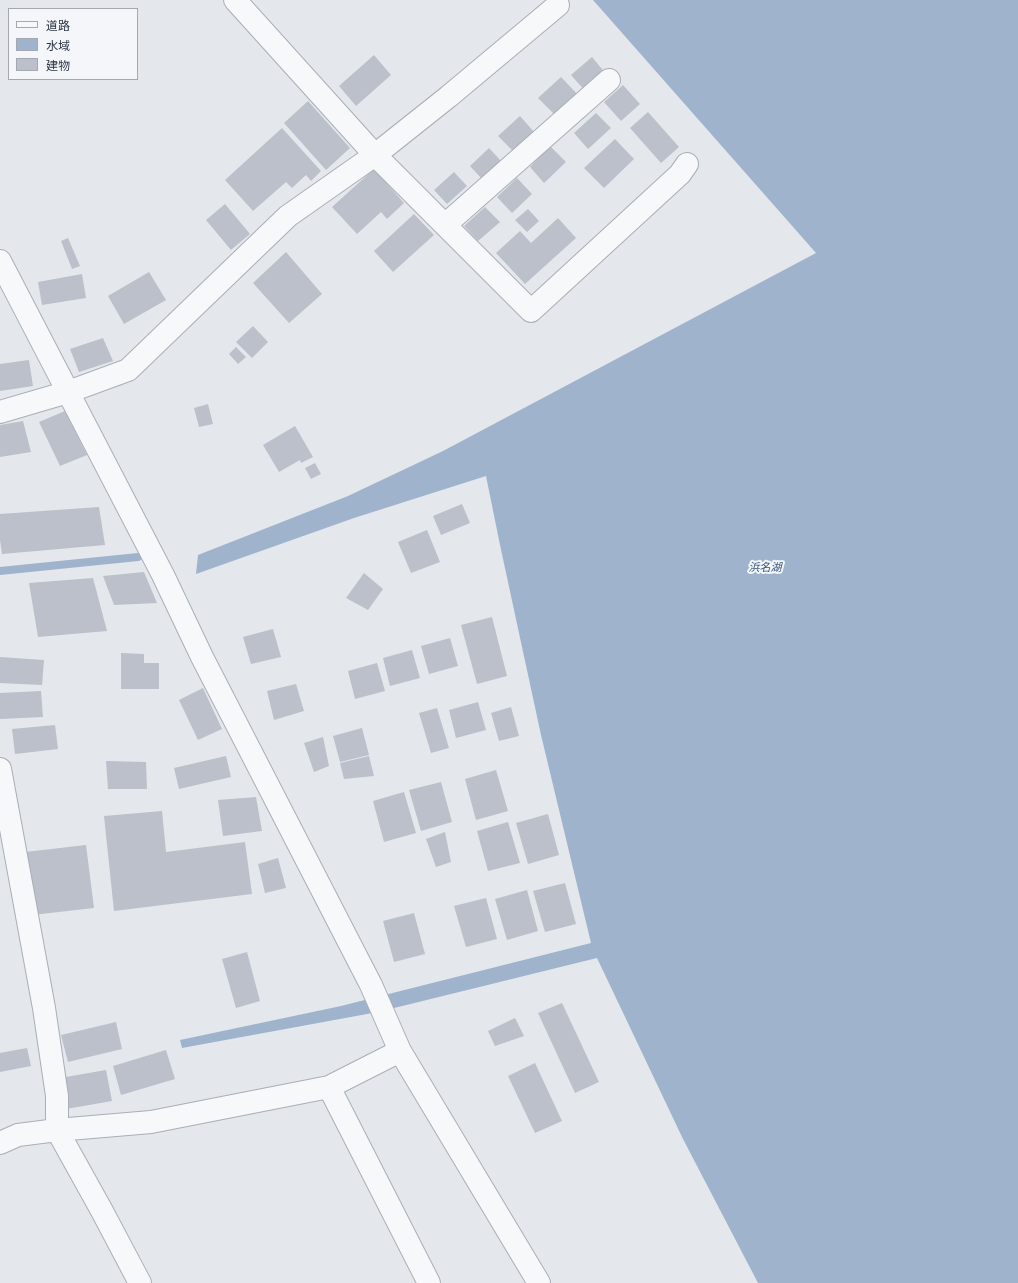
<!DOCTYPE html>
<html>
<head>
<meta charset="utf-8">
<style>
  body { margin:0 }
  #map { position:relative; width:1018px; height:1283px; overflow:hidden; background:#e4e7ec; font-family:Arial,"Noto Sans JP",sans-serif }
  canvas { display:block }
  .legend { position:absolute; left:8px; top:8px; width:130px; height:72px; box-sizing:border-box; background:#f4f6f9; border:1px solid #a4a8b1; margin:0; padding:5px 7px; list-style:none; font-size:12px; color:#2b3445 }
  .legend li { display:flex; align-items:center; gap:8px; height:20px }
  .legend b { width:20px; border:1px solid #a4a8b1 }
</style>
</head>
<body>
<div id="map">
<canvas width="1018" height="1283"></canvas>
<ul class="legend">
<li><b style="height:5px;background:#f7f8fa"></b>道路</li>
<li><b style="height:11px;background:#9fb4cc"></b>水域</li>
<li><b style="height:11px;background:#bbc0ca"></b>建物</li>
</ul>
</div>
<script>
const ctx = document.querySelector('canvas').getContext('2d');
ctx.lineJoin = 'round';
function fill(path, color) { ctx.fillStyle = color; ctx.fill(path, 'evenodd'); }
const poly = rows => new Path2D(rows.map(r => 'M' + r).join(''));
function trace(path, color, width, dash) { ctx.strokeStyle = color; ctx.lineWidth = width; ctx.lineCap = dash ? 'butt' : 'round'; ctx.setLineDash(dash || []); ctx.stroke(path); }
function drawText(font, color, halo, rows, align = 'center') {
  ctx.font = font + ' Arial,"Noto Sans JP",sans-serif'; ctx.lineWidth = 4; ctx.setLineDash([]); ctx.textBaseline = 'middle'; ctx.strokeStyle = halo; ctx.fillStyle = color; for (const [text, x, y, turn = 0] of rows) {
    ctx.save(); ctx.translate(x, y); ctx.rotate((+turn || 0) * Math.PI / 180); ctx.textAlign = isNaN(turn) ? turn : align; if (halo) ctx.strokeText(text, 0, 0); ctx.fillText(text, 0, 0); ctx.restore();
  }
}
fill(poly([
  [593,0,1018,0,1018,1283,758,1283,683,1139,597,958,378,1012,182,1048,180,1040,341,1006,591,943,541,735,500,545,486,476,354,518,196,574,198,555,348,496,443,451,816,253]
]), '#9fb4cc');
trace(poly([
  [0,571,138,557]
]), '#9fb4cc', 8);
fill(poly([
  [374,55,391,75,356,106,339,86],
  [592,57,607,75,586,92,571,75],
  [561,77,579,96,556,116,538,98],
  [623,85,640,104,621,121,604,102],
  [308,101,350,148,326,170,284,123],
  [648,112,679,147,661,163,630,128],
  [596,113,611,128,588,149,574,133],
  [520,116,534,132,513,151,498,136],
  [282,128,321,171,311,181,306,175,292,188,286,182,253,211,225,180],
  [615,139,634,159,604,188,584,168],
  [550,146,566,162,544,183,530,167],
  [489,148,501,161,482,179,470,166],
  [374,169,404,203,387,219,381,212,357,234,332,207],
  [454,172,467,186,447,204,434,190],
  [517,178,532,194,512,213,497,197],
  [225,204,250,234,231,250,206,220],
  [485,207,500,222,478,241,464,226],
  [528,209,539,221,527,232,515,220],
  [414,214,434,235,393,272,374,251],
  [558,218,576,238,525,284,496,253,520,231,531,243],
  [68,238,80,266,72,269,61,241],
  [286,252,322,294,289,323,253,283],
  [149,272,166,300,124,324,108,296],
  [82,274,86,298,42,305,38,282],
  [253,326,268,342,252,358,236,342],
  [103,338,113,361,79,372,70,349],
  [236,347,246,357,238,364,229,354],
  [29,360,33,386,0,391,0,364],
  [208,404,213,424,199,427,194,408],
  [65,411,87,455,60,466,39,422],
  [23,421,31,452,0,457,0,425],
  [295,426,313,457,301,463,300,460,279,472,263,445],
  [315,463,321,474,311,479,305,468],
  [462,504,470,523,441,535,433,516],
  [99,507,105,545,2,554,0,540,0,514],
  [427,530,440,562,411,573,398,542],
  [144,572,157,603,114,605,103,576],
  [364,573,383,589,368,610,346,598],
  [93,578,107,631,38,637,29,583],
  [492,617,507,676,477,684,461,625],
  [273,629,281,657,251,664,243,637],
  [450,638,458,666,429,674,421,646],
  [412,650,420,678,390,686,383,658],
  [121,653,144,654,144,663,159,663,159,689,121,689],
  [0,657,44,660,42,685,0,683],
  [377,663,385,691,355,699,348,671],
  [296,684,304,711,274,720,267,691],
  [203,688,222,729,198,740,179,700],
  [41,691,43,717,0,719,0,693],
  [478,702,486,730,456,738,449,710],
  [511,707,519,736,499,741,491,713],
  [437,708,449,748,431,753,419,713],
  [55,725,58,749,15,754,12,729],
  [362,728,369,755,340,762,333,736],
  [323,737,329,766,314,772,304,743],
  [226,756,231,777,179,789,174,768],
  [369,756,374,776,344,779,340,763],
  [106,761,146,762,147,789,108,789],
  [496,770,508,811,476,820,465,779],
  [441,782,452,822,421,831,409,790],
  [404,792,416,833,384,842,373,801],
  [256,797,262,831,223,836,218,800],
  [162,811,166,852,245,842,252,894,114,911,104,816],
  [548,814,559,855,528,864,516,823],
  [508,822,520,863,488,871,477,831],
  [445,832,451,862,436,867,426,839],
  [86,845,94,908,32,915,25,852],
  [278,858,286,888,265,893,258,864],
  [565,883,576,924,545,932,533,891],
  [527,890,538,931,507,940,495,899],
  [486,898,497,939,466,947,454,906],
  [414,913,425,954,394,962,383,921],
  [247,952,260,1001,236,1008,222,959],
  [562,1003,599,1082,575,1093,538,1013],
  [515,1018,524,1036,495,1046,488,1031],
  [116,1022,122,1049,68,1062,61,1035],
  [27,1048,31,1066,0,1072,0,1053],
  [166,1050,175,1079,121,1095,113,1066],
  [535,1063,562,1121,535,1133,508,1076],
  [106,1070,112,1101,66,1109,60,1078]
]), '#bbc0ca');
const street = poly([
  [235,0,375,155,531,311,680,174,687,164],
  [445,225,609,80],
  [0,261,163,575,202,657,371,985,400,1051,539,1283],
  [0,412,68,392,128,370,288,216,375,155,448,97,558,5],
  [0,769,44,1008,57,1096,57,1130,102,1211,140,1283],
  [329,1087,429,1283],
  [0,1143,18,1135,57,1130,151,1122,329,1087,400,1051]
]);
trace(street, '#a9aeb7', 24);
trace(street, '#f7f8fa', 22);
drawText('italic 11px', '#34527a', '#f4f6f9', [
  ["浜名湖",765,568]
]);
</script>
</body>
</html>
